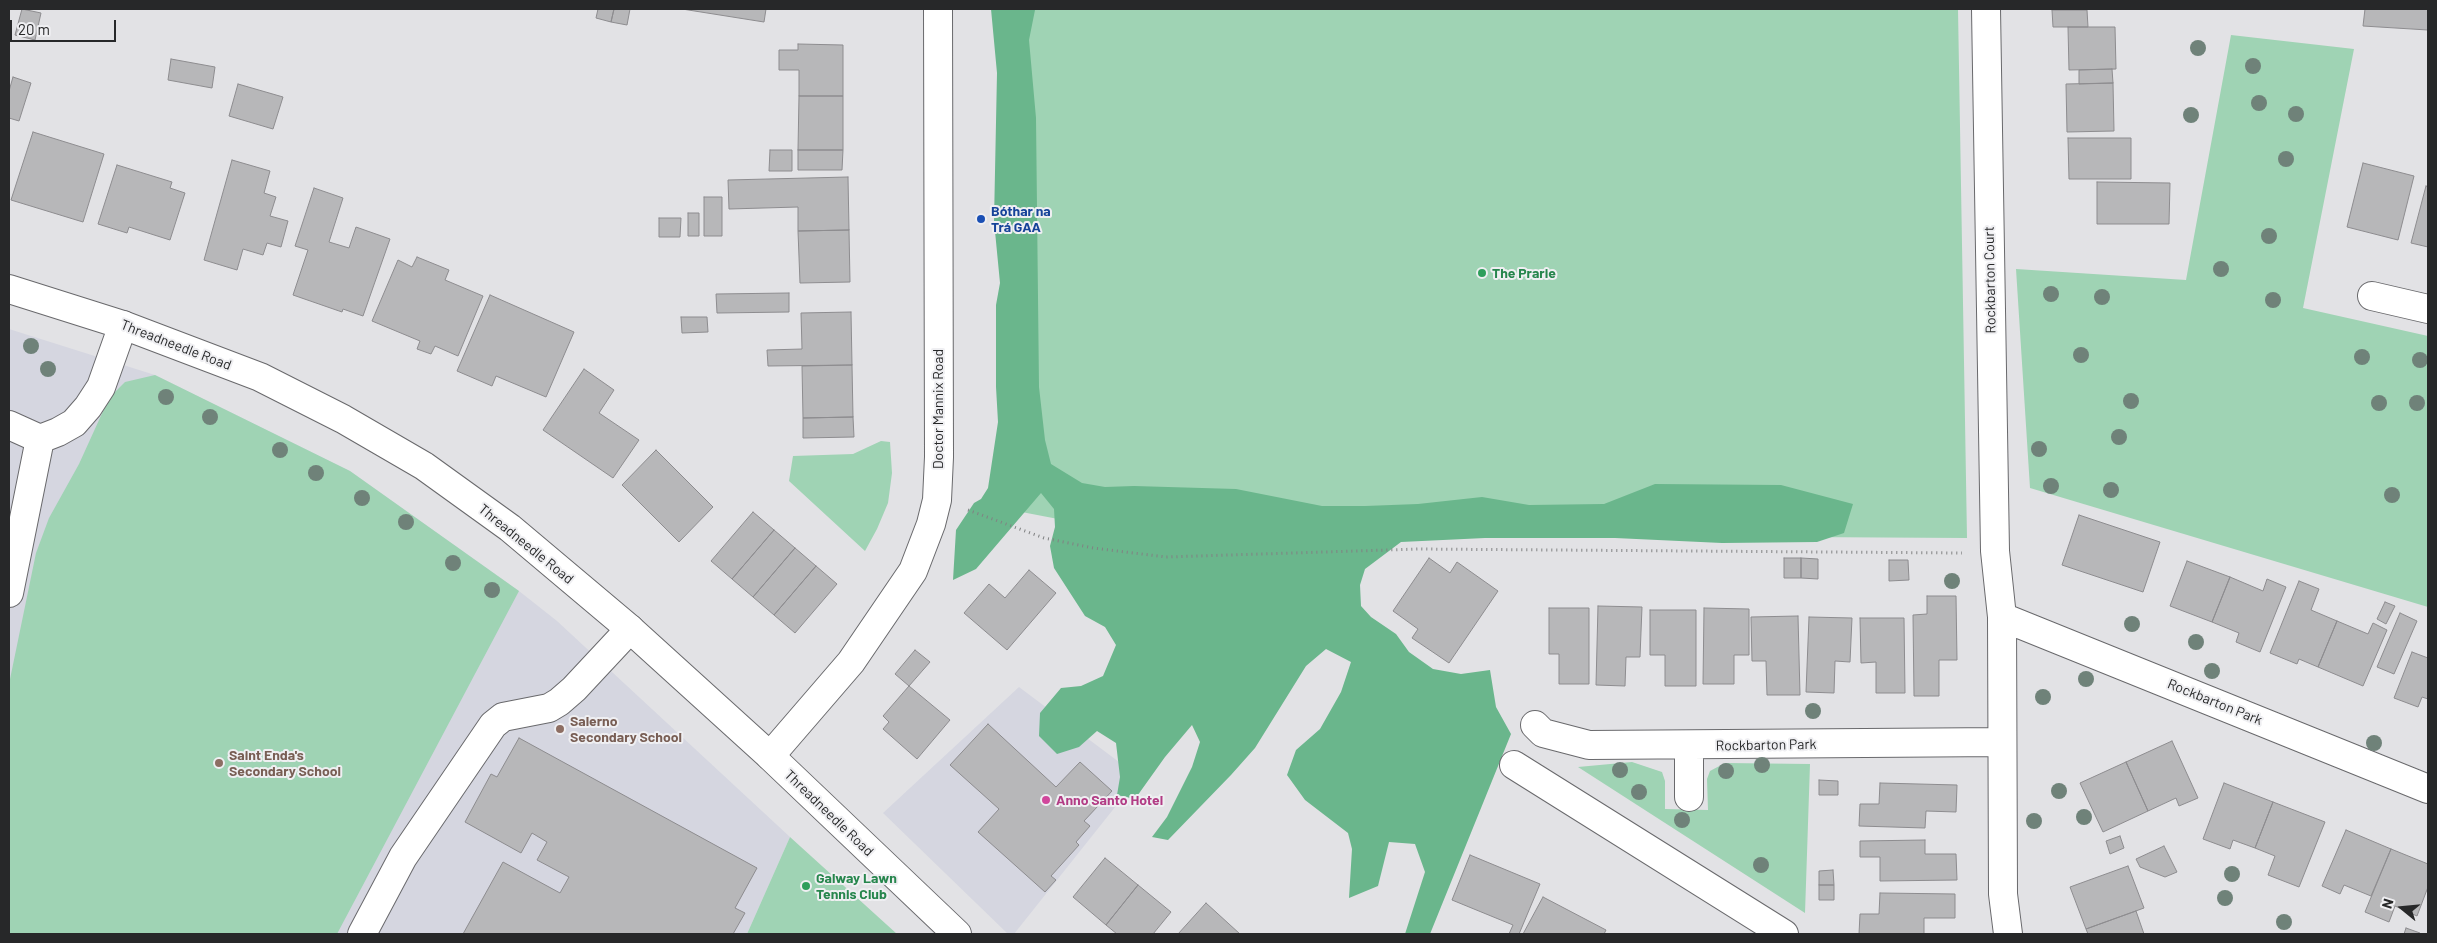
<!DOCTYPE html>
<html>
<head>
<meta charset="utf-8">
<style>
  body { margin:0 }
  #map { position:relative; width:2437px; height:943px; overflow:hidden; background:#e2e2e5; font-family:Barlow,sans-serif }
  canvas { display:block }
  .frame { position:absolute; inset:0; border:10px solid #272829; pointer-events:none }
  .north { position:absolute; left:2377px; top:883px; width:50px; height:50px; -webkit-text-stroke:4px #efeff2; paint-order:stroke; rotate:287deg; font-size:14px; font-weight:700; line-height:20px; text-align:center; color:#272829 }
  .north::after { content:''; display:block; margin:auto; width:18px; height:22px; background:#272829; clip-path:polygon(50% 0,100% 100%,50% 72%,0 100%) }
  .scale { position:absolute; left:10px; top:20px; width:106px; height:22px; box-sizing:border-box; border:2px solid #272829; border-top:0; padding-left:6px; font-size:15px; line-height:18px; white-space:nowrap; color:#272829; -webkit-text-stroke:4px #efeff2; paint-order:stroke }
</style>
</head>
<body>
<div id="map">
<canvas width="2437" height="943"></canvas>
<div class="frame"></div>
<div class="north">N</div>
<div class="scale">20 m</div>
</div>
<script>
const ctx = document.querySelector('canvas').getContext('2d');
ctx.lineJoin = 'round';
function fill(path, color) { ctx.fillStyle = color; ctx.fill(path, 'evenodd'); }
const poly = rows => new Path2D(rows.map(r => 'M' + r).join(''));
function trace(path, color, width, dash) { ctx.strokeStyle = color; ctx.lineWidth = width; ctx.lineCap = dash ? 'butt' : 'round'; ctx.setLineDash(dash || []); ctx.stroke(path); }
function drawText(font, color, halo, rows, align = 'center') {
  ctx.font = font + ' Barlow,sans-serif'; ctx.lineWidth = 4; ctx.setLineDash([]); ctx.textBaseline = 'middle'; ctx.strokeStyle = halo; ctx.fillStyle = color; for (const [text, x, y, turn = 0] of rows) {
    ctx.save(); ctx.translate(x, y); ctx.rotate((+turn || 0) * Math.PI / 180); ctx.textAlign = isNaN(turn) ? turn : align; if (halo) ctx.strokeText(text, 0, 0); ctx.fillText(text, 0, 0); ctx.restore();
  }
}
fill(poly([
  [9,329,155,375,350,471,519,591,557,621,790,837,747,934,9,934],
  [1019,687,1139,777,1014,934,1008,934,883,813]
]), '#d5d6e0');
fill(poly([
  [1020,9,1958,9,1967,538,1131,533,1006,509],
  [2231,35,2354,49,2303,308,2428,336,2428,607,2030,488,2016,269,2186,280],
  [155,375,350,471,519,591,337,934,9,934,9,684,36,553,49,518,79,464,109,398,125,382],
  [881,441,890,442,892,473,888,503,877,529,865,551,789,481,793,456,853,454],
  [1632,762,1662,772,1665,781,1665,809,1708,810,1707,779,1710,771,1725,763,1810,764,1805,913,1578,767],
  [790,837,897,934,747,934]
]), '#9fd3b4');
fill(poly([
  [991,9,1035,10,1029,40,1036,118,1039,387,1045,440,1051,464,1082,483,1105,487,1134,486,1236,489,1322,506,1365,506,1418,504,1482,497,1529,505,1604,504,1655,484,1781,485,1853,504,1844,533,1817,542,1722,543,1615,538,1485,538,1401,542,1365,569,1360,585,1361,606,1371,617,1396,634,1409,652,1433,669,1461,674,1490,670,1496,707,1511,734,1430,934,1405,934,1425,872,1415,844,1389,842,1378,886,1349,898,1352,849,1348,833,1305,800,1287,775,1296,750,1320,729,1341,692,1351,662,1326,649,1306,666,1255,748,1231,775,1168,840,1152,837,1167,817,1192,767,1200,742,1192,725,1165,757,1135,799,1117,795,1120,777,1116,743,1097,731,1079,747,1057,754,1039,736,1040,713,1061,688,1081,686,1103,676,1116,645,1105,627,1085,616,1054,568,1050,546,1055,527,1054,509,1041,493,976,569,953,580,956,530,974,503,981,499,988,488,998,422,996,387,996,305,1000,283,994,221,997,73]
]), '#6ab68c');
const building = poly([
  [22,9,41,13,35,40,15,35,22,9],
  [598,9,614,9,611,22,596,18,598,9],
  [614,9,630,9,627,25,611,22,614,9],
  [682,9,766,9,764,22,682,9],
  [2365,9,2428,9,2428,30,2363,26,2365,9],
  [2052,10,2087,10,2088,27,2053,27,2052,10],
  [2068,27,2115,27,2116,69,2069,70,2068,27],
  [798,44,843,45,843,96,799,96,799,70,779,70,779,50,798,50,798,44],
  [171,59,215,67,212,88,168,80,171,59],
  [2112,69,2113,83,2079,84,2079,70,2112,69],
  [13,77,31,83,19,121,9,118,9,91,13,77],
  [2113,83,2114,131,2067,132,2066,84,2113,83],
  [238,84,283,97,273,129,229,116,238,84],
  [799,96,843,96,843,150,798,150,799,96],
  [33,132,104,154,83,222,11,200,33,132],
  [2068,138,2131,138,2131,179,2069,179,2068,138],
  [770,150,792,150,792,171,769,171,770,150],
  [798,150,843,150,842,170,798,170,798,150],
  [232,160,270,171,264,193,276,197,270,216,288,221,281,247,267,243,263,255,243,249,237,270,204,260,232,160],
  [2363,163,2414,176,2398,240,2347,227,2363,163],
  [117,165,172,182,170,188,185,193,170,240,129,227,127,233,98,224,117,165],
  [848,177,849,230,798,231,798,207,729,209,728,180,848,177],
  [2097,182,2170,183,2169,224,2097,224,2097,182],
  [2426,186,2428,187,2428,247,2411,243,2426,186],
  [314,188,343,198,329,242,349,248,356,227,390,239,363,316,343,309,342,312,293,295,308,250,295,246,314,188],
  [704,197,722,197,722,236,704,236,704,197],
  [688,213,699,213,699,236,688,236,688,213],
  [659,218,681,218,680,237,659,237,659,218],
  [849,230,850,282,800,283,798,231,849,230],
  [417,257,449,270,445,280,483,296,458,356,435,346,431,354,417,349,420,341,372,321,398,260,412,267,417,257],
  [789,293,789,312,717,313,716,294,789,293],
  [490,295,574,332,546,397,496,376,492,386,457,371,490,295],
  [851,312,852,365,768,366,767,350,802,349,801,313,851,312],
  [681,317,707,317,708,332,682,333,681,317],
  [852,365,853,417,803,418,802,366,852,365],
  [584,369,614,390,599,413,639,440,613,478,543,430,584,369],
  [853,417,854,437,803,438,803,418,853,417],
  [656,450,713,507,679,542,622,485,656,450],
  [753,512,774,530,732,579,711,561,753,512],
  [2079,515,2160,542,2143,592,2062,565,2079,515],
  [774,530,795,548,753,597,732,579,774,530],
  [795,548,816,566,774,615,753,597,795,548],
  [1429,558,1450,573,1457,562,1498,591,1449,663,1412,638,1418,629,1393,611,1429,558],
  [1784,558,1801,558,1801,578,1784,578,1784,558],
  [1801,558,1818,559,1818,579,1801,578,1801,558],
  [1889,560,1908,560,1909,580,1889,581,1889,560],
  [2187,561,2230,577,2212,622,2170,606,2187,561],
  [816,566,837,584,795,633,774,615,816,566],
  [1029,570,1056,593,1007,650,964,613,989,584,1005,598,1029,570],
  [2230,577,2263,591,2267,579,2286,587,2260,652,2236,642,2239,633,2212,622,2230,577],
  [2299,581,2319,589,2311,610,2337,621,2318,667,2299,659,2297,664,2270,653,2299,581],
  [1927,596,1956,596,1957,660,1939,660,1939,696,1914,696,1913,615,1927,614,1927,596],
  [2385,602,2395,606,2386,624,2377,619,2385,602],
  [1598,606,1642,607,1640,657,1626,657,1625,686,1596,685,1598,606],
  [1549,608,1589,608,1589,684,1559,684,1559,654,1549,654,1549,608],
  [1704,608,1749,609,1749,655,1734,655,1734,684,1703,684,1704,608],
  [1650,610,1696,610,1696,686,1665,686,1665,655,1650,655,1650,610],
  [2400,613,2417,621,2394,674,2377,667,2400,613],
  [1798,616,1800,695,1767,695,1766,661,1752,661,1751,617,1798,616],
  [1809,617,1852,618,1850,662,1835,661,1834,693,1806,692,1809,617],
  [1860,618,1904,618,1905,693,1876,693,1876,662,1861,663,1860,618],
  [2337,621,2368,634,2373,623,2387,630,2363,686,2318,667,2337,621],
  [915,650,930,662,909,686,895,674,915,650],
  [2412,652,2428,658,2428,699,2422,697,2418,707,2394,698,2412,652],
  [909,686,950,720,917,759,883,729,889,722,883,716,909,686],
  [988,724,1056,787,1080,762,1112,791,1084,821,1090,826,1076,842,1079,845,1051,876,1056,880,1045,892,978,832,999,809,950,765,988,724],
  [519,738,757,868,735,908,745,913,733,934,463,934,503,862,560,893,569,877,537,860,547,842,532,833,521,853,465,822,491,774,497,777,519,738],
  [2172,741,2198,798,2179,806,2176,798,2148,811,2126,762,2172,741],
  [2126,762,2148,811,2103,832,2080,783,2126,762],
  [1819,780,1838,781,1838,795,1819,795,1819,780],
  [1880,783,1957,785,1956,812,1926,811,1925,828,1859,826,1860,804,1879,804,1880,783],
  [2224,783,2273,802,2255,848,2233,840,2230,849,2203,839,2224,783],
  [2273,802,2325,822,2299,887,2268,875,2275,856,2255,848,2273,802],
  [2346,830,2391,849,2371,896,2344,885,2340,894,2322,886,2346,830],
  [2120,836,2124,848,2110,854,2106,841,2120,836],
  [1925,840,1925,854,1956,854,1957,880,1880,881,1880,857,1860,857,1860,841,1925,840],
  [2164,846,2177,872,2165,877,2140,867,2136,859,2164,846],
  [2391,849,2428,864,2428,887,2417,916,2395,906,2389,922,2365,912,2391,849],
  [1470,855,1540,884,1519,934,1509,934,1513,925,1452,900,1470,855],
  [1105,858,1138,885,1106,925,1073,897,1105,858],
  [2128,866,2144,908,2086,929,2070,887,2128,866],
  [1833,870,1834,885,1819,885,1819,871,1833,870],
  [1138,885,1171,912,1153,934,1117,934,1106,925,1138,885],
  [1819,885,1834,885,1834,900,1819,900,1819,885],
  [1880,893,1955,894,1955,918,1924,918,1924,934,1859,934,1860,914,1879,914,1880,893],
  [1543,897,1606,930,1604,934,1523,934,1543,897],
  [1206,903,1240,934,1178,934,1206,903],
  [2136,911,2144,934,2088,934,2086,929,2136,911],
  [2406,928,2420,933,2420,934,2404,934,2406,928]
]);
fill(building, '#b7b7b9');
trace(building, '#8d8c8f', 1);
const minor = poly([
  [1986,9,1995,551,2002,617,2003,894,2008,934],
  [2372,296,2428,309],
  [9,425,40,439,58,432,74,423,88,407,101,387,123,325],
  [9,593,40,439],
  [2002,617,2428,789],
  [1535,725,1543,733,1589,745,2002,742],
  [1689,746,1689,797],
  [770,756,851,662,913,571,931,524,937,500,939,457,938,9],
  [1514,765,1784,934],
  [362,934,403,857,493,725,503,717,549,708,559,702,574,689,630,629]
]);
const major = poly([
  [9,289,123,325,260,377,343,419,424,466,510,528,630,629,770,756,957,934]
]);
trace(minor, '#69696c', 30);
trace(major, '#69696c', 30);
trace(poly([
  [968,510,1044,538,1093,548,1166,557,1419,549,1962,553]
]), '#818283', 3, [1, 4]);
trace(minor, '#fff', 28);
trace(major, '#fff', 28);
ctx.fillStyle = '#6f8279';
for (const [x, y] of [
  [2198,48],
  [2253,66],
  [2259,103],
  [2296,114],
  [2191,115],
  [2286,159],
  [2269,236],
  [2221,269],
  [2051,294],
  [2102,297],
  [2273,300],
  [31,346],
  [2081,355],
  [2362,357],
  [2420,360],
  [48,369],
  [166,397],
  [2131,401],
  [2379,403],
  [2417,403],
  [210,417],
  [2119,437],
  [2039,449],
  [280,450],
  [316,473],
  [2051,486],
  [2111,490],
  [2392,495],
  [362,498],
  [406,522],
  [453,563],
  [1952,581],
  [492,590],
  [2132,624],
  [2196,642],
  [2212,671],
  [2086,679],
  [2043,697],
  [1813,711],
  [2374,743],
  [1762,765],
  [1620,770],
  [1726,771],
  [2059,791],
  [1639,792],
  [2084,817],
  [1682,820],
  [2034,821],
  [1761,865],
  [2232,874],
  [2225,898],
  [2284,922]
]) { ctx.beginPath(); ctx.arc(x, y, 8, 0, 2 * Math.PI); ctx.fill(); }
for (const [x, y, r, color] of [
  [981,219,5,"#1a4fb4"],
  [1482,273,5,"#2e9e5b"],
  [560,729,5,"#8d6e63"],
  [219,763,5,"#8d6e63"],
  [1046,800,5,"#d1479c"],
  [806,886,5,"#2e9e5b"]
]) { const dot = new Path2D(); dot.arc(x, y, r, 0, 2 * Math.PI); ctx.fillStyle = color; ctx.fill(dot); trace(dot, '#efeff2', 2); }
drawText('bold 14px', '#164399', '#efeff2', [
  ["Bóthar na",991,211],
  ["Trá GAA",991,227]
], 'left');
drawText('bold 14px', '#27864d', '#efeff2', [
  ["The Prarie",1492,273],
  ["Galway Lawn",816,878],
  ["Tennis Club",816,894]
], 'left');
drawText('14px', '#272829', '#efeff2', [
  ["Rockbarton Court",1990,280,-91],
  ["Threadneedle Road",176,345,21],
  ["Doctor Mannix Road",938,409,-90],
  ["Threadneedle Road",526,544,39],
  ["Rockbarton Park",2215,702,22],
  ["Rockbarton Park",1766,745,-1],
  ["Threadneedle Road",829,813,44]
]);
drawText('bold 14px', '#785e54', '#efeff2', [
  ["Salerno",570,721],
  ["Secondary School",570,737],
  ["Saint Enda's",229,755],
  ["Secondary School",229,771]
], 'left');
drawText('bold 14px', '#b23c85', '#efeff2', [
  ["Anno Santo Hotel",1056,800]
], 'left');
</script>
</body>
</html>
